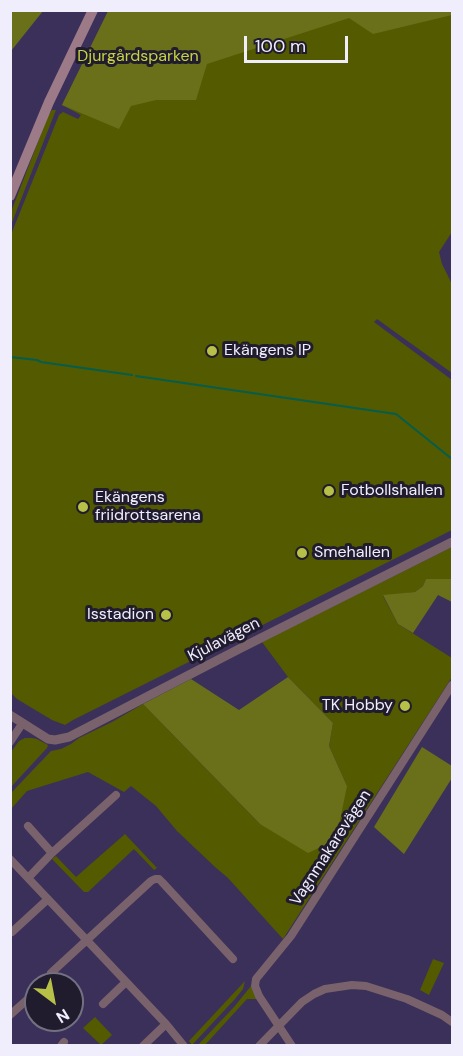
<!DOCTYPE html>
<html>
<head>
<meta charset="utf-8">
<style>
  body { margin:0 }
  #map { position:relative; width:463px; height:1056px; overflow:hidden; background:#3a3059; font-family:"DM Sans",sans-serif }
  canvas { display:block }
  .frame { position:absolute; inset:0; border:12px solid #f0edfd; pointer-events:none }
  .north { position:absolute; left:24px; top:972px; width:60px; height:60px; box-sizing:border-box; background:#201c2e; border:2px solid #737081; border-radius:50%; rotate:148deg; font-size:16px; font-weight:700; line-height:24px; text-align:center; color:#f0edfd }
  .north::after { content:''; display:block; margin:auto; width:21px; height:27px; background:#b7c148; clip-path:polygon(50% 0,100% 100%,50% 72%,0 100%) }
  .scale { position:absolute; left:244px; top:36px; width:104px; height:27px; box-sizing:border-box; border:3px solid #f0edfd; border-top:0; padding-left:8px; font-size:18px; line-height:21px; white-space:nowrap; color:#f0edfd; -webkit-text-stroke:4px #201c2e; paint-order:stroke }
</style>
</head>
<body>
<div id="map">
<canvas width="463" height="1056"></canvas>
<div class="frame"></div>
<div class="north">N</div>
<div class="scale">100 m</div>
</div>
<script>
const ctx = document.querySelector('canvas').getContext('2d');
ctx.lineJoin = 'round';
function fill(path, color) { ctx.fillStyle = color; ctx.fill(path, 'evenodd'); }
const poly = rows => new Path2D(rows.map(r => 'M' + r).join(''));
function trace(path, color, width, dash) { ctx.strokeStyle = color; ctx.lineWidth = width; ctx.lineCap = dash ? 'butt' : 'round'; ctx.setLineDash(dash || []); ctx.stroke(path); }
function drawText(font, color, halo, rows, align = 'center') {
  ctx.font = font + ' "DM Sans",sans-serif'; ctx.lineWidth = 6; ctx.setLineDash([]); ctx.textBaseline = 'middle'; ctx.strokeStyle = halo; ctx.fillStyle = color; for (const [text, x, y, turn = 0] of rows) {
    ctx.save(); ctx.translate(x, y); ctx.rotate((+turn || 0) * Math.PI / 180); ctx.textAlign = isNaN(turn) ? turn : align; if (halo) ctx.strokeText(text, 0, 0); ctx.fillText(text, 0, 0); ctx.restore();
  }
}
fill(poly([
  [109,11,452,11,452,232,439,252,442,264,452,284,452,373,377,319,374,322,452,380,452,530,73,720,65,725,52,720,17,699,10,692,10,237,59,115,63,112,78,119,81,115,62,105],
  [52,110,56,110,11,225,11,212,48,116],
  [452,547,452,579,426,579,423,586,415,592,383,596,398,624,452,658,452,677,283,939,228,878,215,867,177,831,156,806,131,786,124,792,88,772,27,791,11,809,11,793,51,751,61,749,71,744,79,738,112,722,143,704,260,824,347,786,329,746,333,723,288,677,262,642],
  [25,738,32,738,37,739,48,745,47,748,11,787,11,752,19,741],
  [125,834,157,868,154,870,134,849,88,892,84,892,52,859,56,856,76,877],
  [433,959,444,963,429,995,420,990],
  [245,981,243,989,235,999,192,1045,189,1041],
  [251,986,257,999,247,999,205,1045,197,1046,234,1007],
  [95,1017,112,1035,101,1045,83,1028]
]), '#545a00');
fill(poly([
  [11,10,43,11,11,51,10,11],
  [108,11,452,10,452,15,373,34,349,18,207,64,196,100,156,100,131,106,119,129,62,105],
  [426,579,452,579,452,602,438,595,413,633,398,624,383,595,415,592,423,586],
  [288,677,333,723,329,746,347,786,336,840,308,853,260,824,143,704,191,679,239,710],
  [422,747,452,766,452,778,404,854,374,827]
]), '#6a701a');
trace(poly([
  [10,357,37,360,41,362,132,375],
  [136,376,396,414,452,459]
]), '#055d4b', 2);
trace(poly([
  [10,742,22,724],
  [28,826,52,853],
  [10,859,166,1024,184,1046],
  [29,877,52,853,116,795],
  [12,932,48,899],
  [51,973,151,881,155,879,159,879,162,882,233,959],
  [103,1004,126,982],
  [10,1015,29,998],
  [61,1046,64,1042],
  [143,1046,166,1024],
  [259,1046,302,1002,314,994,325,989,352,985,366,986,407,999,442,1015,452,1022],
  [292,1046,259,996,255,986,256,979,291,936,452,685]
]), '#79626b', 8);
trace(poly([
  [10,715,48,739,55,740,69,737,241,648,452,542]
]), '#79626b', 9);
trace(poly([
  [10,196,49,102,93,10]
]), '#9d7a87', 10);
for (const [x, y, r, color] of [
  [212,351,6,"#b7c148"],
  [329,491,6,"#b7c148"],
  [83,507,6,"#b7c148"],
  [302,553,6,"#b7c148"],
  [166,615,6,"#b7c148"],
  [405,706,6,"#b7c148"]
]) { const dot = new Path2D(); dot.arc(x, y, r, 0, 2 * Math.PI); ctx.fillStyle = color; ctx.fill(dot); trace(dot, '#201c2e', 2); }
drawText('16px', '#c7d342', '#201c2e', [
  ["Djurgårdsparken",138,57]
]);
drawText('16px', '#f0edfd', '#201c2e', [
  ["Ekängens IP",224,351],
  ["Fotbollshallen",341,491],
  ["Ekängens",95,498],
  ["friidrottsarena",95,516],
  ["Smehallen",314,553],
  ["Isstadion",154,615,"right"],
  ["TK Hobby",393,706,"right"]
], 'left');
drawText('16px', '#f0edfd', '#201c2e', [
  ["Kjulavägen",224,640,-27],
  ["Vagnmakarevägen",331,848,-57]
]);
</script>
</body>
</html>
